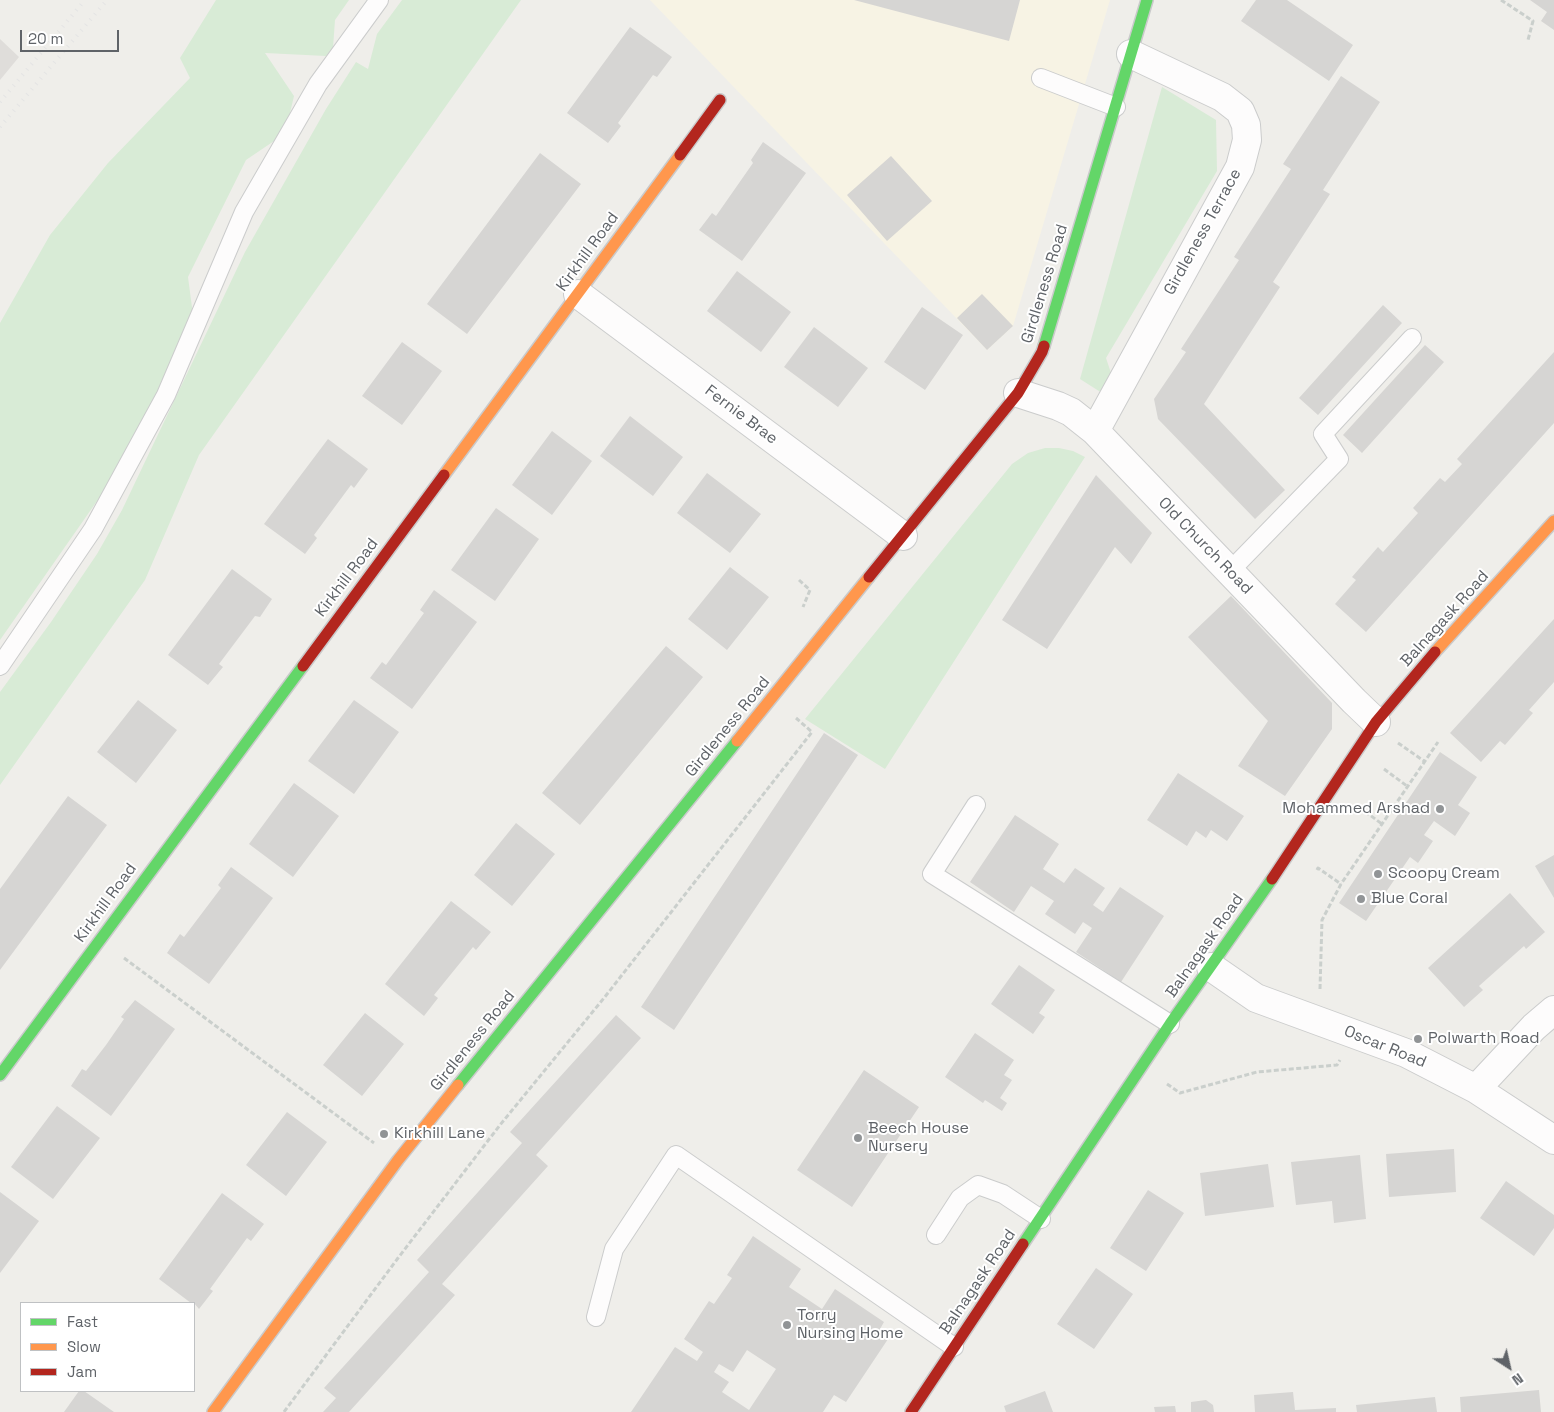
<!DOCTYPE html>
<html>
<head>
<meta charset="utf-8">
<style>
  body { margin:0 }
  #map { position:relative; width:1554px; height:1412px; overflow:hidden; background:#efeeea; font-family:"Space Grotesk",sans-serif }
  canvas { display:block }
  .legend { position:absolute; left:20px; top:1302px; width:175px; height:90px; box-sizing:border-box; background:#fff; border:1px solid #bfc1c3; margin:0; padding:6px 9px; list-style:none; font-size:15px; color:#5f6368 }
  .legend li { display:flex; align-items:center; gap:10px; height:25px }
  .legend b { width:25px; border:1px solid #bfc1c3 }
  .north { position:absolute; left:1484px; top:1342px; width:50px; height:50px; -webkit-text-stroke:4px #fff; paint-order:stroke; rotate:145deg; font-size:14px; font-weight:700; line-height:20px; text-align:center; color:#5f6368 }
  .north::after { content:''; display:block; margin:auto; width:18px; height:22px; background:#5f6368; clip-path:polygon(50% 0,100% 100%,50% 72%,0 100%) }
  .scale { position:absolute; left:20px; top:30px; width:99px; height:22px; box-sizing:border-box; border:2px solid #5f6368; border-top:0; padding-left:6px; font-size:15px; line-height:18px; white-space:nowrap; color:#5f6368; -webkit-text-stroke:4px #fff; paint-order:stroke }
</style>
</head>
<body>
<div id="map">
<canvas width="1554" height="1412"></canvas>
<ul class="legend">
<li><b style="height:6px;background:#63d668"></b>Fast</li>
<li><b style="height:6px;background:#ff974d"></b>Slow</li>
<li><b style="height:6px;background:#b3261e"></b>Jam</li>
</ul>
<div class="north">N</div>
<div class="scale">20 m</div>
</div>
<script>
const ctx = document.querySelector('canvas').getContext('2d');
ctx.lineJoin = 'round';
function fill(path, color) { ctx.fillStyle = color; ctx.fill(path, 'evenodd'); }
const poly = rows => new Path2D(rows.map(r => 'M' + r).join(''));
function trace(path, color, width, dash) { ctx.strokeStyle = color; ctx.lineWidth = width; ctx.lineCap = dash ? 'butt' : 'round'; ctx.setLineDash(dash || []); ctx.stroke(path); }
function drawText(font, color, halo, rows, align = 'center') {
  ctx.font = font + ' "Space Grotesk",sans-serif'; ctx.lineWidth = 4; ctx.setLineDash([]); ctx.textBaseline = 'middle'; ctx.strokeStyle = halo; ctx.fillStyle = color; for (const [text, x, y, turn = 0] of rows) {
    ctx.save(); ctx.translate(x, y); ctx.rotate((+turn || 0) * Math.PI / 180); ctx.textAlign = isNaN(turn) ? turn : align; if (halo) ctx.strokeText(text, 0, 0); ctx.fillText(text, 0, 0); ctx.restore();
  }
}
fill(poly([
  [650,0,1110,0,1013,326,987,350]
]), '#f7f3e4');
fill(poly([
  [0,39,19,57,0,80]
]), '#dfddda');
fill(poly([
  [216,0,349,0,335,20,333,48,326,56,265,53,294,96,289,117,277,139,246,160,188,277,193,315,149,413,104,491,0,640,0,323,50,235,108,163,190,78,180,58],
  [402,0,521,0,199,455,145,580,0,785,0,692,51,622,97,554,122,510,245,252,326,109,356,62,368,69,377,34],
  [1162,87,1216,120,1217,171,1106,358,1112,376,1102,393,1080,379],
  [1045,448,1059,448,1073,451,1085,457,885,769,805,719,1012,464,1028,453]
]), '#d8ebd6');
fill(poly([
  [854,0,1020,0,1009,41],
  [1256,0,1287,0,1353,45,1329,81,1241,21],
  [1530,0,1554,0,1554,30,1541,21,1547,12],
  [630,27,672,57,657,77,653,75,618,123,621,126,608,143,567,113],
  [1341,76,1380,102,1323,190,1330,194,1273,282,1280,287,1204,404,1285,490,1255,519,1158,419,1154,399,1186,352,1181,349,1239,260,1234,257,1291,169,1283,164],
  [763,142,806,173,742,261,699,230,712,213,716,216,753,163,751,160],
  [540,153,581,184,467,334,427,304],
  [891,156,932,201,887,241,847,195],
  [737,271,791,312,761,352,707,311],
  [982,294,1013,326,987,350,957,318],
  [1383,305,1402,323,1318,415,1299,398],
  [922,307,963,335,925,390,884,362],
  [814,327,868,368,838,407,784,367],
  [402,342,442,371,402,425,362,396],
  [1425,345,1444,362,1362,453,1343,435],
  [1554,352,1554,423,1366,632,1335,604,1356,580,1352,577,1378,547,1383,552,1418,513,1413,508,1440,478,1445,482,1462,464,1457,459],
  [630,416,683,457,653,496,600,456],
  [552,431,592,461,552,515,512,485],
  [328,439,368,469,354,488,351,485,314,535,317,538,305,554,264,524],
  [707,473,761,514,730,553,677,513],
  [1096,475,1152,533,1131,564,1115,547,1047,649,1002,620],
  [496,508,539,539,495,601,451,570],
  [730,567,769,597,727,650,688,619],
  [232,569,272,599,260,617,255,616,219,664,223,667,208,685,168,655],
  [434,590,477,622,412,709,370,678,382,662,386,665,424,613,420,610],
  [1231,596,1332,703,1332,729,1285,796,1238,766,1268,721,1188,637],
  [1554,619,1554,682,1529,710,1533,713,1505,745,1500,741,1481,762,1450,733],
  [666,646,703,677,580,825,542,793],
  [138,700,177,730,136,783,97,752],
  [354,700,399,732,354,794,308,761],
  [824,733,858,755,674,1030,641,1007],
  [1440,752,1477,777,1458,805,1470,813,1455,836,1434,821,1424,835,1433,841,1418,863,1410,857,1366,921,1339,903],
  [1178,773,1244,816,1227,841,1211,830,1206,838,1196,831,1187,846,1147,820],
  [294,783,339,816,293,877,249,844],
  [68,796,107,825,0,970,0,889],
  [1015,815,1059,844,1043,869,1064,883,1075,868,1105,888,1093,905,1103,912,1120,887,1164,916,1121,982,1076,952,1092,928,1083,922,1075,934,1045,914,1054,901,1031,886,1014,912,970,882],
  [516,823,555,854,512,906,474,875],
  [1554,855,1554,898,1535,866],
  [231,867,273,898,209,984,167,953,180,934,184,937,221,888,218,885],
  [1510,893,1545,932,1526,949,1524,946,1479,986,1483,990,1464,1007,1428,968],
  [451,901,491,932,476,950,473,947,434,995,438,998,424,1016,385,984],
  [1019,965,1055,990,1039,1013,1045,1017,1033,1034,991,1004],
  [135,1000,175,1029,111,1116,71,1086,82,1069,86,1071,106,1045,124,1019,121,1017],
  [365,1013,404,1044,362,1096,323,1065],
  [616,1015,641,1038,536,1155,548,1166,442,1284,455,1295,349,1412,323,1412,336,1398,324,1388,429,1272,417,1260,522,1143,510,1132],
  [975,1033,1014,1060,1004,1075,1012,1080,1000,1098,1007,1103,1002,1111,985,1100,983,1103,945,1077],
  [864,1070,919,1107,852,1207,797,1170],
  [57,1106,100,1138,53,1199,11,1167],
  [287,1112,327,1142,286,1196,246,1165],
  [1454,1149,1456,1192,1389,1197,1386,1154],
  [1360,1155,1366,1219,1334,1223,1332,1201,1296,1205,1291,1162],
  [1268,1164,1274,1207,1205,1216,1200,1173],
  [1506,1181,1554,1215,1554,1228,1534,1256,1480,1218],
  [1148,1190,1184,1213,1146,1271,1110,1248],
  [0,1192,39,1221,0,1273],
  [222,1193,264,1224,251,1241,247,1238,210,1289,213,1291,199,1309,194,1303,191,1303,159,1279],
  [753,1236,801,1269,789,1287,822,1309,835,1289,884,1322,880,1329,890,1336,846,1402,834,1395,823,1412,631,1412,675,1347,697,1361,703,1352,684,1339,709,1301,714,1304,732,1278,727,1275],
  [747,1350,776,1369,749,1410,722,1392,729,1382,714,1372,719,1364,733,1372],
  [1096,1268,1133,1294,1094,1349,1057,1324],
  [1539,1390,1541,1412,1461,1412,1460,1397],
  [79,1391,84,1391,114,1412,64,1412],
  [1045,1391,1053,1412,1006,1412,1004,1406],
  [1293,1392,1295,1410,1336,1408,1336,1412,1255,1412,1254,1395],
  [1435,1397,1437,1412,1357,1412,1356,1405],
  [1206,1400,1213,1405,1214,1412,1191,1412,1191,1402],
  [1175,1406,1176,1412,1155,1412,1154,1407]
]), '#d6d5d3');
const lane = poly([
  [1041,78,1116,107],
  [1229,572,1339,459,1323,434,1412,338],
  [0,666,93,529,166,395,244,212,318,84,379,0],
  [976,805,932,874,1170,1024],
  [936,1235,960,1198,978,1185,1003,1194,1041,1219],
  [596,1317,614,1249,676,1155,954,1347]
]);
const street = poly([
  [578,294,903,536],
  [1018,393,1058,406,1071,412,1095,431,1354,701,1376,722],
  [1095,431,1240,167,1247,140,1246,125,1240,111,1222,97,1131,54],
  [1211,967,1256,998,1406,1053,1476,1089,1554,1140],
  [1476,1089,1534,1027,1554,1010]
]);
const fast = poly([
  [1044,346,1147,0],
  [0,1075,303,666],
  [458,1085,737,741],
  [1023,1244,1170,1024,1272,879]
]);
const slow = poly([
  [444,475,680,155],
  [1435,652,1554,521],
  [737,741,869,577],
  [213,1412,398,1160,458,1085]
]);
const jam = poly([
  [680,155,720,100],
  [869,577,1018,393,1042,352,1044,346],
  [303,666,444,475],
  [1272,879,1376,722,1435,652],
  [911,1412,1023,1244]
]);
trace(lane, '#cbcccc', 20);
trace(street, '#cbcccc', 30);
trace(fast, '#cacacb', 14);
trace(slow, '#cacacb', 14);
trace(jam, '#cacacb', 14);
trace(poly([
  [1501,0,1533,21,1528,40],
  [799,580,810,590,803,607],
  [1398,743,1424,761],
  [1384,769,1407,786],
  [1359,807,1382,824],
  [1317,870,1318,868,1341,884],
  [124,958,374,1143],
  [1320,989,1322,920,1341,884,1438,742],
  [1167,1084,1180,1093,1257,1072,1337,1065,1340,1060],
  [284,1412,398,1258,500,1125,604,998,812,732,796,718]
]), '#cacfcc', 3, [5, 2.5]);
trace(lane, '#fdfcfc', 18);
trace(street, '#fdfcfc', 28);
trace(fast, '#63d668', 11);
trace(slow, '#ff974d', 11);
trace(jam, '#b3261e', 11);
trace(poly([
  [0,102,85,0],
  [0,127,107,0]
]), '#e4e4e4', 4, [1, 6]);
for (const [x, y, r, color] of [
  [1440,809,5,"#919496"],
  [1378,874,5,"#919496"],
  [1361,899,5,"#919496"],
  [1418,1039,5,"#919496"],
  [384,1134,5,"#919496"],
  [858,1138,5,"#919496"],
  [787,1325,5,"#919496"]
]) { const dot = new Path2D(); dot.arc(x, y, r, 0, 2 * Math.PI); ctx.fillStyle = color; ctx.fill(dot); trace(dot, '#fff', 2); }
drawText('16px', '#5f6368', '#fff', [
  ["Girdleness Terrace",1203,232,-61],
  ["Kirkhill Road",588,252,-54],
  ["Girdleness Road",1045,284,-73],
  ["Fernie Brae",741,415,37],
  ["Old Church Road",1205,546,46],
  ["Kirkhill Road",347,578,-53],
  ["Balnagask Road",1445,619,-48],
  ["Girdleness Road",728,727,-51],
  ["Kirkhill Road",106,903,-54],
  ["Balnagask Road",1205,946,-55],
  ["Girdleness Road",473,1041,-51],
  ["Oscar Road",1385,1047,22],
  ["Balnagask Road",978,1282,-56]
]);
drawText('16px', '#5f6368', '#fff', [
  ["Mohammed Arshad",1430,809,"right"],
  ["Scoopy Cream",1388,874],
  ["Blue Coral",1371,899],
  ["Polwarth Road",1428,1039],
  ["Beech House",868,1129],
  ["Nursery",868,1147],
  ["Kirkhill Lane",394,1134],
  ["Torry",797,1316],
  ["Nursing Home",797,1334]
], 'left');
</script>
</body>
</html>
